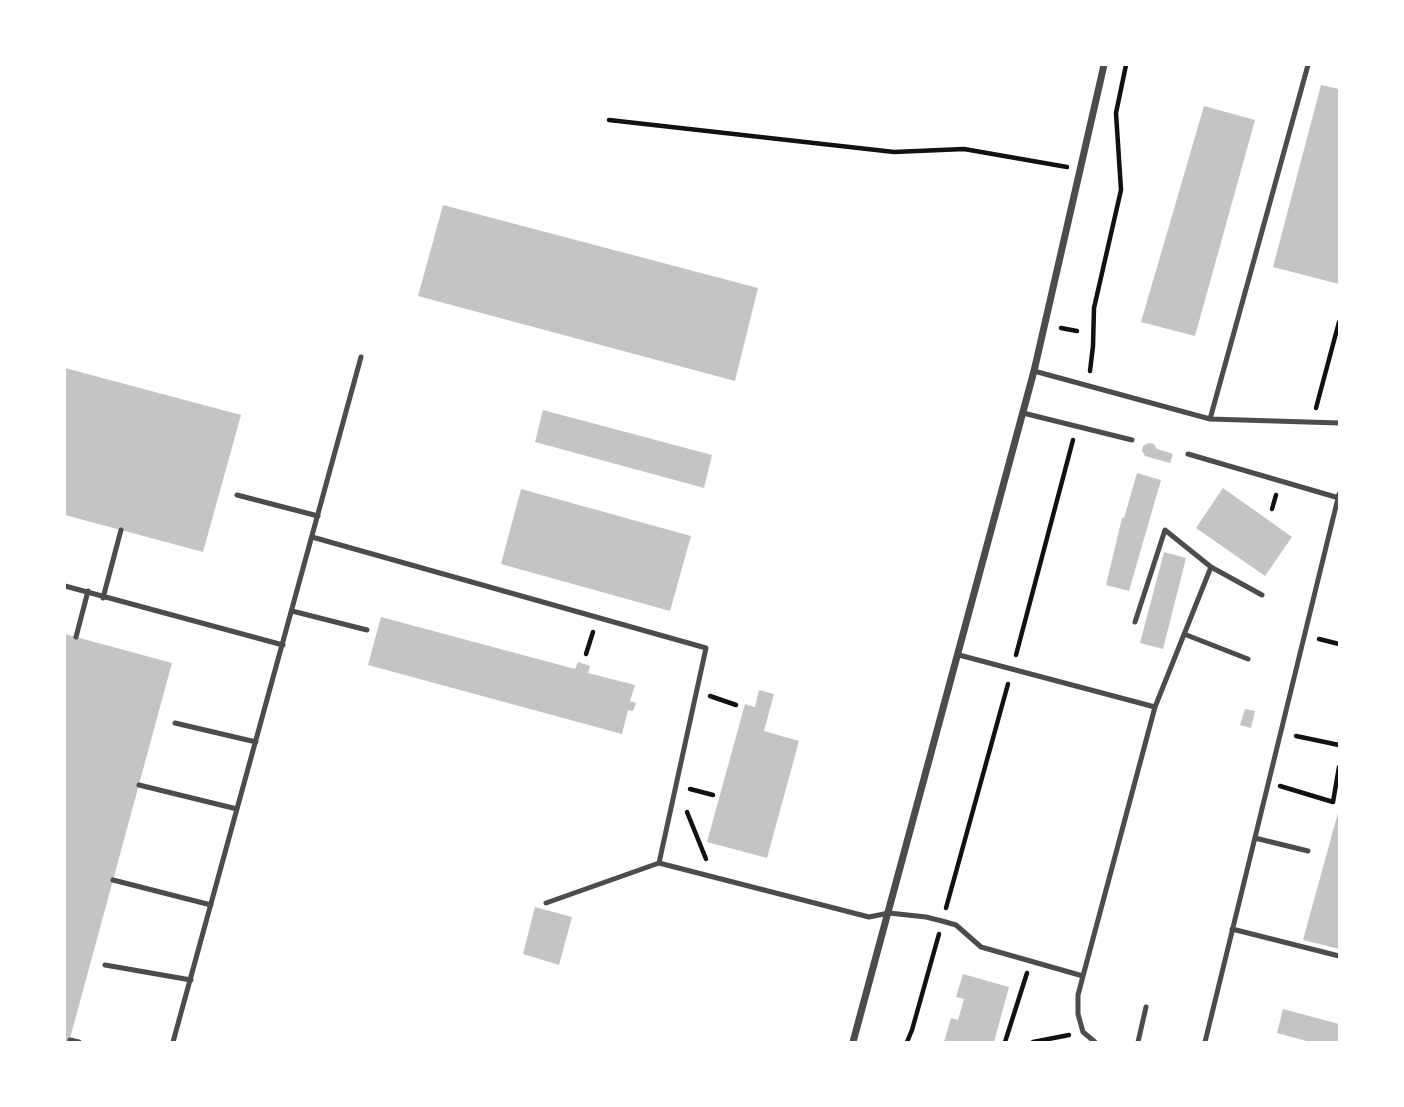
<!DOCTYPE html>
<html>
<head>
<meta charset="utf-8">
<style>
  body { margin:0 }
  #map { position:relative; width:1404px; height:1107px; overflow:hidden; background:#fff; font-family:Bitter,serif }
  canvas { display:block }
  .frame { position:absolute; inset:0; border:66px solid #fff; pointer-events:none }
</style>
</head>
<body>
<div id="map">
<canvas width="1404" height="1107"></canvas>
<div class="frame"></div>
</div>
<script>
const ctx = document.querySelector('canvas').getContext('2d');
ctx.lineJoin = 'round';
function fill(path, color) { ctx.fillStyle = color; ctx.fill(path, 'evenodd'); }
const poly = rows => new Path2D(rows.map(r => 'M' + r).join(''));
function trace(path, color, width, dash) { ctx.strokeStyle = color; ctx.lineWidth = width; ctx.lineCap = dash ? 'butt' : 'round'; ctx.setLineDash(dash || []); ctx.stroke(path); }
fill(poly([
  [1321,85,1339,89,1339,284,1273,267],
  [1204,106,1255,120,1195,336,1141,322],
  [443,205,758,288,735,381,418,296],
  [65,368,241,415,203,552,65,515],
  [543,410,712,455,704,488,535,442],
  [1149,443,1154,444,1157,449,1173,454,1170,463,1145,456,1142,451,1143,446],
  [1137,473,1161,480,1129,591,1106,585,1122,518,1124,518],
  [1223,488,1292,537,1265,576,1196,528],
  [521,489,691,536,670,611,501,564],
  [1164,552,1186,558,1163,649,1140,643],
  [381,617,575,669,578,662,590,666,588,673,635,685,630,701,636,703,633,711,628,710,622,734,368,665],
  [65,634,172,663,69,1042,65,1042],
  [759,690,774,694,764,731,799,741,767,858,707,842,745,704,755,707],
  [1245,709,1255,711,1251,728,1240,725],
  [1339,809,1339,949,1303,940],
  [535,907,572,917,559,965,523,954],
  [963,974,1009,987,994,1042,944,1042,951,1018,958,1020,964,999,956,997],
  [1283,1009,1339,1024,1339,1042,1310,1042,1277,1033]
]), '#c4c4c4');
trace(poly([
  [609,120,894,152,964,149,1067,167],
  [1061,328,1077,331],
  [1090,371,1093,346,1094,308,1121,190,1116,113,1126,65],
  [1316,408,1339,322],
  [1272,509,1276,495],
  [1319,639,1339,644],
  [586,654,593,632],
  [1016,655,1073,440],
  [710,696,736,705],
  [1296,736,1339,745],
  [1280,786,1333,802,1339,767],
  [690,789,713,795],
  [687,812,706,859],
  [946,908,1008,684],
  [907,1042,912,1030,939,934],
  [1005,1042,1027,973],
  [1033,1042,1069,1035]
]), '#111', 4.5);
trace(poly([
  [1034,371,1210,419,1339,423],
  [1023,413,1132,440],
  [1210,419,1308,65],
  [1188,454,1339,498],
  [237,495,318,516],
  [312,537,706,648,659,863,869,917,889,913,926,917,942,921,956,925,981,947,1083,976,1155,707,959,655],
  [1211,567,1262,595],
  [65,586,283,645],
  [103,598,121,530],
  [292,611,367,630],
  [1135,622,1165,530,1211,567,1155,707],
  [1184,634,1248,659],
  [76,637,88,591],
  [175,723,256,742],
  [139,785,237,809],
  [1255,838,1308,851],
  [113,880,211,905],
  [546,903,659,863],
  [1232,929,1339,956],
  [105,965,191,980],
  [1083,976,1078,995,1078,1014,1083,1032,1095,1042],
  [70,1040,79,1042],
  [173,1042,361,357],
  [1138,1042,1146,1007],
  [1205,1042,1339,494]
]), '#4c4c4c', 5);
trace(poly([
  [853,1042,1034,371,1104,65]
]), '#4c4c4c', 7);
</script>
</body>
</html>
